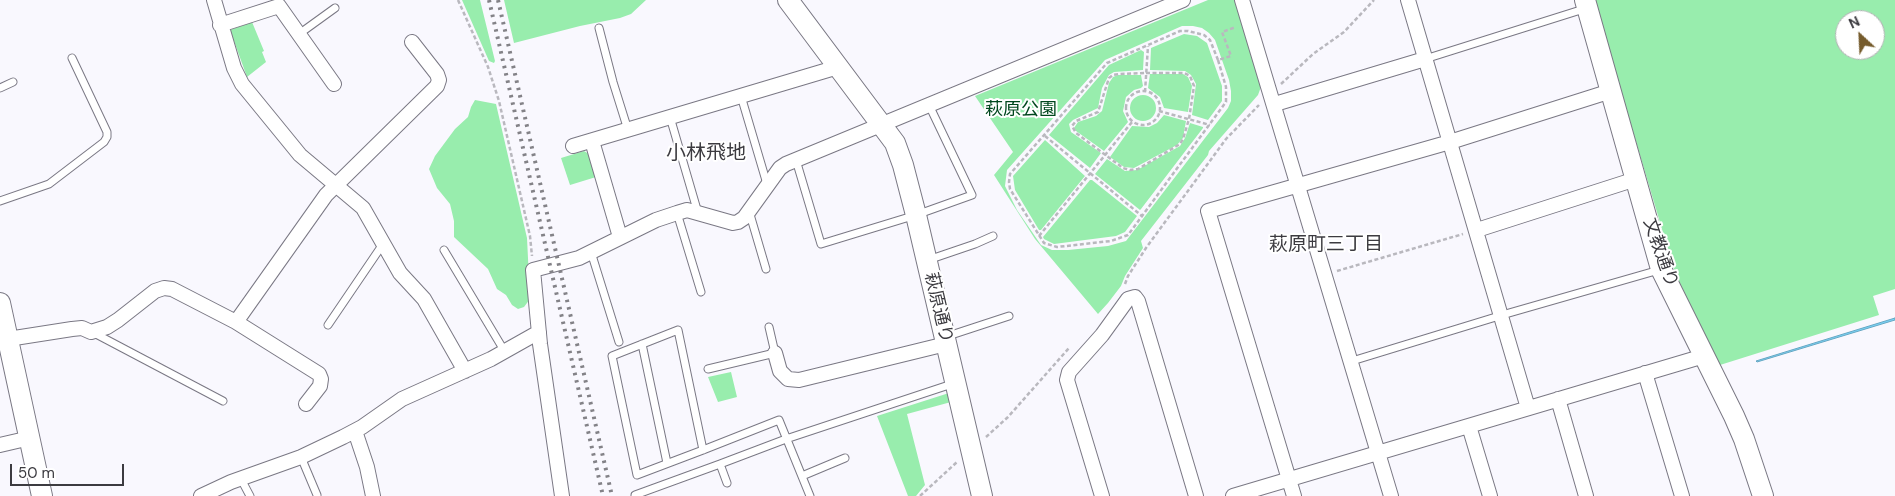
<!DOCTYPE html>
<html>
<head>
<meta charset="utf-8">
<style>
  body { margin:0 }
  #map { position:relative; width:1895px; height:496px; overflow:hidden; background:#f9f8fe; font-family:"DM Sans",sans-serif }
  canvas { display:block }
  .north { position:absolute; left:1835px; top:10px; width:50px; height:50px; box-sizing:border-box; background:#fff; border:1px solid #b1b1b3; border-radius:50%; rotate:335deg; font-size:14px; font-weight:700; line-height:20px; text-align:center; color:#3c3b40 }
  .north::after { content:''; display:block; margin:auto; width:18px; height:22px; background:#755b2c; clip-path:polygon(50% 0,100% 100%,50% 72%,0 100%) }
  .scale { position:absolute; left:10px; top:464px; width:114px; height:22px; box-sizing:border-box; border:2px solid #3c3b40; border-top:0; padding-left:6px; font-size:15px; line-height:18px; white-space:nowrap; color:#3c3b40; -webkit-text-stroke:4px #fff; paint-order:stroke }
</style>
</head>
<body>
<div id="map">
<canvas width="1895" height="496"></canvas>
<div class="north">N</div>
<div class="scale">50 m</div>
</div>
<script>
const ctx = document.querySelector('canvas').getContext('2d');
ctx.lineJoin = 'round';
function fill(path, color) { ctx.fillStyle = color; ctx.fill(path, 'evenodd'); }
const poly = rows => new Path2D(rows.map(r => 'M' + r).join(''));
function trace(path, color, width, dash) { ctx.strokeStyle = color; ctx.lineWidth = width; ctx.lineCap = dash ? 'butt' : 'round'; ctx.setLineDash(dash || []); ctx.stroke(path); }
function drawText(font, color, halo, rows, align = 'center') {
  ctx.font = font + ' "DM Sans","Noto Sans JP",sans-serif'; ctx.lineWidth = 4; ctx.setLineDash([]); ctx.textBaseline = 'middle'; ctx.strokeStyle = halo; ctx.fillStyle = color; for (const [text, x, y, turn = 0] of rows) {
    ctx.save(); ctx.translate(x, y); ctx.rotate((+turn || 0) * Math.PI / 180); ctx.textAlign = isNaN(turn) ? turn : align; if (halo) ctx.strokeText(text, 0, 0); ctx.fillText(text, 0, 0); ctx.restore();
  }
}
fill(poly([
  [462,0,480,0,495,61,494,63,489,61],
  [504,0,646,0,631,14,620,18,580,26,514,43],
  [1208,0,1237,0,1262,84,1258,95,1209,151,1208,155,1141,241,1143,248,1125,276,1121,286,1108,303,1098,314,1035,239,994,175,1013,152,975,96],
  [1182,26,1193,26,1202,28,1209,33,1215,40,1229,80,1231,91,1231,101,1228,108,1126,241,1108,246,1068,250,1052,250,1041,245,1017,210,1005,186,1007,170,1105,60],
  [1594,0,1895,0,1895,289,1873,296,1879,315,1720,365,1675,273],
  [1845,20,1875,20,1875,50,1845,50],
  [252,22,264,51,262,52,266,62,247,77,230,30],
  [1184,34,1197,36,1207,43,1222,86,1222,101,1208,120,1192,115,1196,84,1191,75,1185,71,1150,70,1151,48],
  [1141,50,1144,52,1143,70,1114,72,1109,75,1102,88,1098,108,1073,120,1069,124,1071,132,1101,153,1090,168,1049,135,1109,65],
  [1150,74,1183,74,1188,77,1192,86,1188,112,1164,108,1160,97,1148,88],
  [1118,75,1141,75,1143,86,1141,88,1134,90,1126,97,1123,111,1128,122,1104,151,1076,131,1074,128,1078,122,1096,116,1102,111,1109,83,1113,77],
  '1130 108a13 13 0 1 1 26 0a13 13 0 1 1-26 0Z',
  [475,100,496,104,527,238,530,299,524,307,518,309,512,305,506,295,497,289,488,269,454,237,454,221,450,204,437,188,429,169,435,156,455,129,468,117,471,107],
  [1164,115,1186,121,1183,138,1177,145,1134,168,1124,167,1110,157,1132,126,1149,127,1157,123],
  [1190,123,1203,127,1203,128,1141,209,1140,210,1095,174,1107,159,1125,171,1137,170,1180,146,1185,138],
  [1045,140,1085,176,1041,230,1039,230,1015,190,1013,176],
  [584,151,589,154,596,177,570,185,561,158],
  [1090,180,1092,180,1137,216,1125,232,1116,236,1054,244,1044,239,1043,237],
  [731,372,737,397,718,402,708,377],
  [949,393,951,402,907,414,925,485,916,496,908,496,877,416]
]), '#98edad');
const water = poly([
  [1895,318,1895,320,1757,362,1756,361,1895,318]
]);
fill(water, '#79d5fa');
trace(water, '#67a7c2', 1);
const lane = poly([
  [599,28,613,82,628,130],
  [299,34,335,8],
  [1425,59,1587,8],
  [0,88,13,82],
  [741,96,767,184],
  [670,117,698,213],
  [796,160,821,244,916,215,972,195,929,105],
  [0,201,49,184,104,142,107,137,107,132,72,58],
  [749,211,766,269],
  [677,213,701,292],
  [444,250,505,352],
  [591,252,619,342],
  [928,260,975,244,993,236],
  [328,325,383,244],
  [94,333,223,401],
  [945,337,1009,316],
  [642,344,667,463],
  [1352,361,1509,313,1659,270],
  [708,369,775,353,769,327],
  [703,450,678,330,612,356,637,475,703,450,779,420,810,496],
  [301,457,317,495],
  [802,476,845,458],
  [241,479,250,496],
  [727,483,720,464,786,439,955,383],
  [635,496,635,495,720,464]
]);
const street = poly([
  [214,0,234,68,242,84,300,155,363,208,400,273,424,299,465,371],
  [1242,0,1391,496],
  [1408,0,1528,408],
  [220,25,279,6,334,84],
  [1275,104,1425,59],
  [592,141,620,237],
  [573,146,838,67],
  [1477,230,1636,179],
  [236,322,326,195,437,86,439,80,437,74,412,42],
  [8,339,72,329,82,328,91,332,107,327,118,320,155,291,164,288,172,289,236,322,319,374,321,379,320,386,306,404],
  [775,353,780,371,788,379,799,380,946,344],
  [1645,373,1682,496],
  [1558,399,1586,496],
  [1469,426,1490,496],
  [355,431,367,467,373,496],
  [0,445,30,438],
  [201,496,231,482,301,457,343,437,362,427,402,399,491,359,539,332],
  [562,496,540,344,533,270,579,258,656,220,677,213,687,210,733,223,738,222,744,218,780,168,786,164,1183,0],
  [1102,496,1067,380,1069,372,1102,335,1128,299,1135,297,1138,301,1196,496],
  [1233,496,1704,356],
  [1294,496,1208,211,1450,142,1611,91]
]);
const secondary = poly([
  [788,0,895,143,903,165,916,215,982,496],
  [1585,0,1661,269,1734,416,1744,439,1763,496],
  [0,303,42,496]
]);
trace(lane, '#7a7884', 9);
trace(street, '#7a7884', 16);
trace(secondary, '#7a7884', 22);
trace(poly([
  [458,0,488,67,499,101,530,236,532,256],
  [1218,60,1210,40,1204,35,1188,31,1180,31,1107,63,1010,174,1009,182,1010,189,1044,243,1057,247,1111,241,1128,235,1226,102,1226,87,1218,60,1231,56,1222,32,1236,27],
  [1146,73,1184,73,1190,76,1194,86,1189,119,1183,139,1180,144,1138,169,1130,170,1123,168,1076,133,1072,126,1076,121,1098,112,1109,78,1113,75,1120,74,1146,73],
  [1281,84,1313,54,1344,32,1374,0],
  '1126 108a17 17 0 1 1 34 0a17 17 0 1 1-34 0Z',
  [1145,92,1148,46],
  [1159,111,1210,125],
  [1045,136,1142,216],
  [1039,236,1132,122],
  [1337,271,1463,234],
  [1125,284,1128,276,1146,248,1226,139,1259,105],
  [986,437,1008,417,1069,348],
  [920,496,957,462]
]), '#b9b8be', 2.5, [4, 2.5]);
trace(lane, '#fff', 7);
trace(street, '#fff', 14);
trace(secondary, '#fff', 20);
trace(poly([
  [489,0,603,496],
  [498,0,612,496]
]), '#838287', 4, [2.5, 5]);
drawText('18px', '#00471e', '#fff', [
  ["萩原公園",1021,110]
]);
drawText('18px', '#3c3b40', '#fff', [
  ["文教通り",1660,253,71],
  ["萩原通り",938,308,77]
]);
drawText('19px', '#3c3b40', '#fff', [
  ["萩原町三丁目",1326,245]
]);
drawText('20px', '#3c3b40', '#fff', [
  ["小林飛地",706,154]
]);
</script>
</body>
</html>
